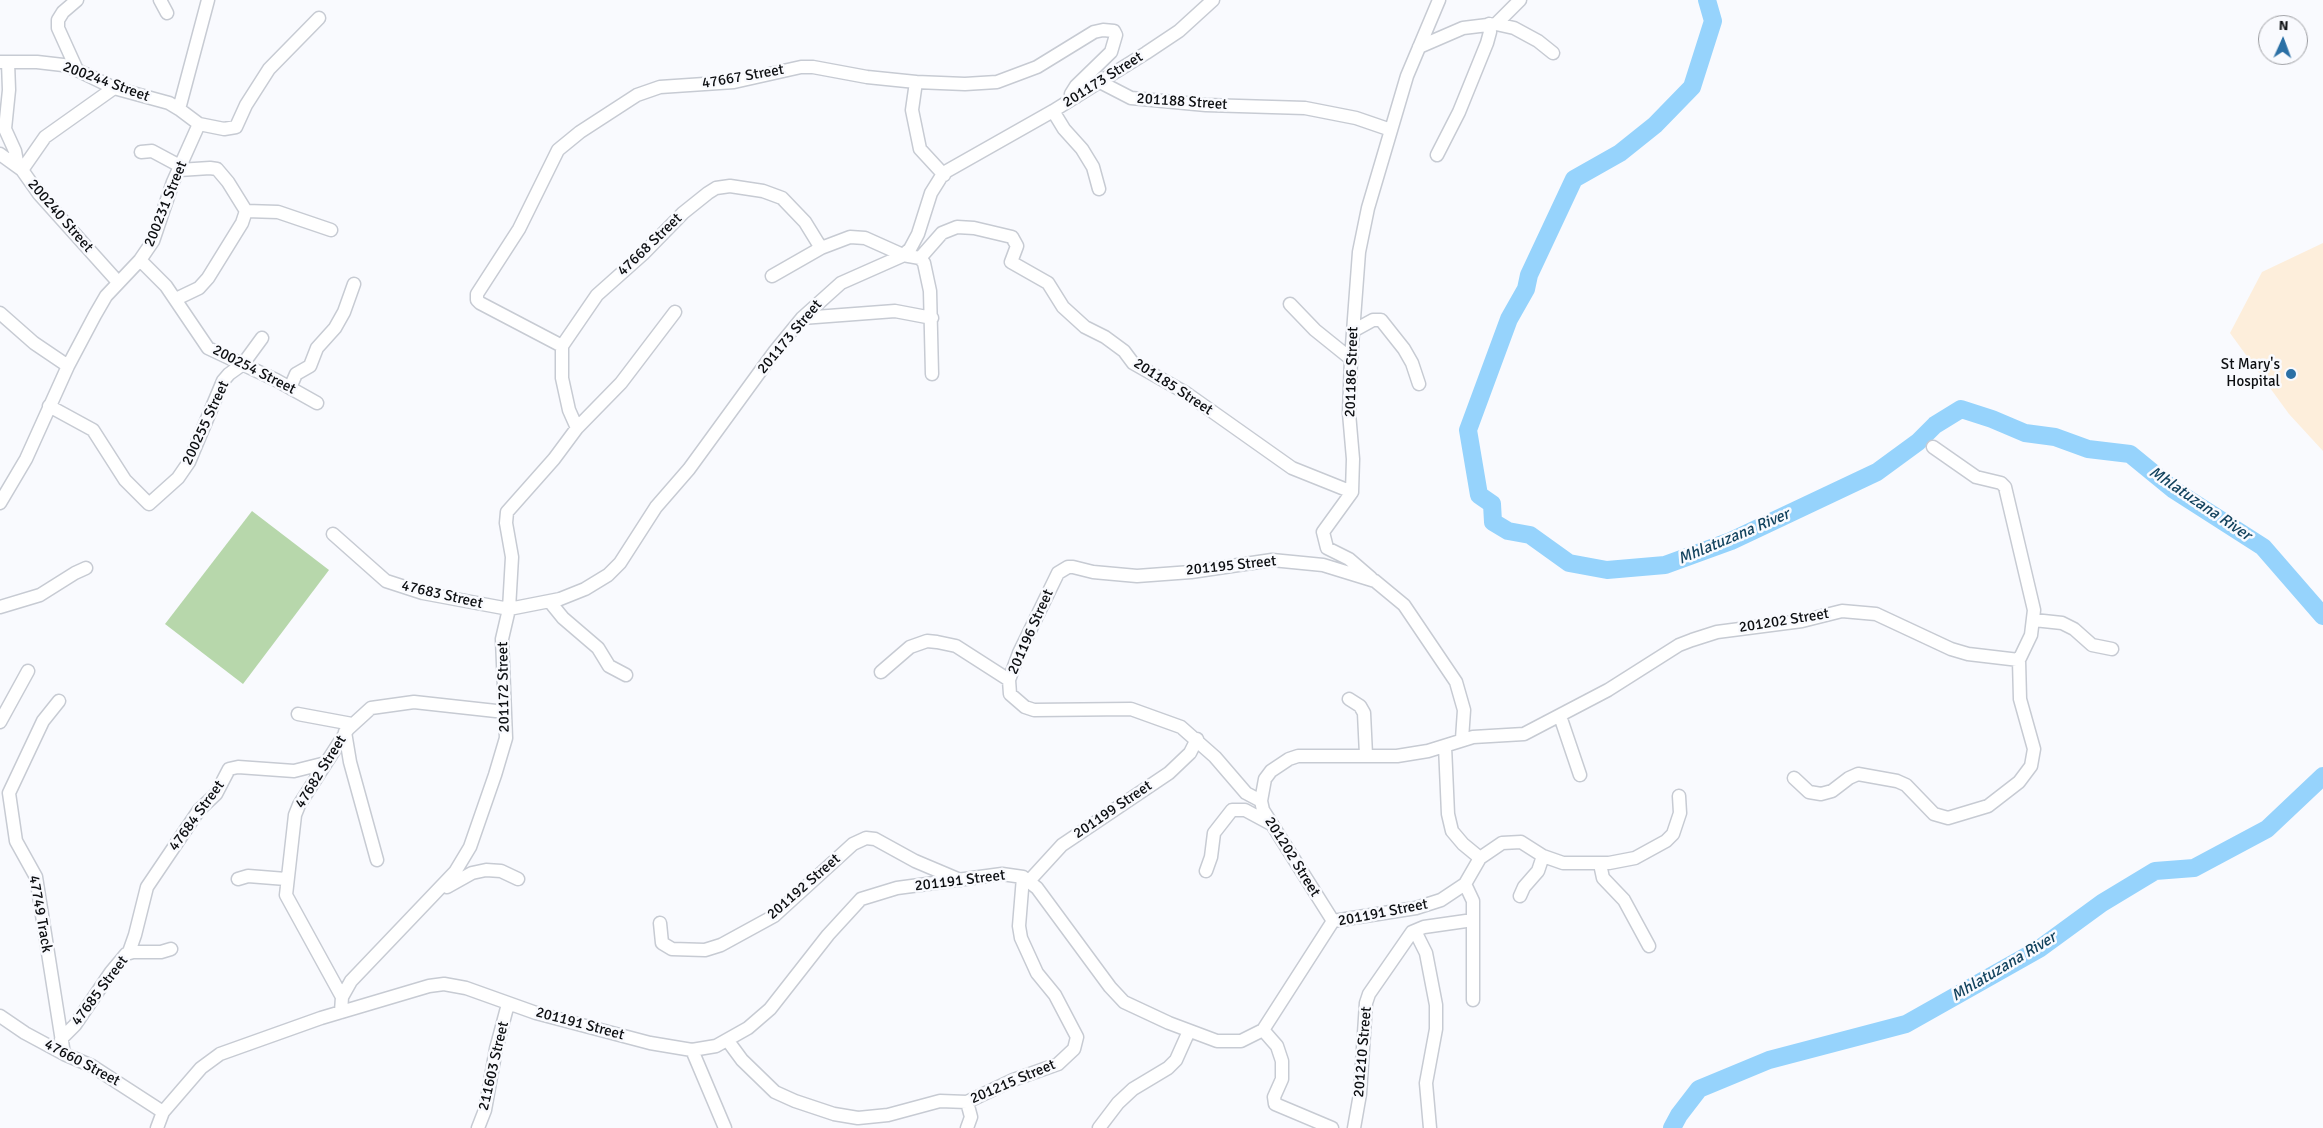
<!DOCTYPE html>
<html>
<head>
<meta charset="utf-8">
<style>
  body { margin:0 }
  #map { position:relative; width:2323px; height:1128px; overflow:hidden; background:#f9fafe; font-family:Signika,sans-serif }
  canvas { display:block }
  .north { position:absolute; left:2258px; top:15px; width:50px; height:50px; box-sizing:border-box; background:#f9fafe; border:1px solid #9b9ca0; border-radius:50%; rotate:2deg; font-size:14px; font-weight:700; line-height:20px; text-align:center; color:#0d0f12 }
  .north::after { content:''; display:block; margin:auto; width:18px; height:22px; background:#2b70a5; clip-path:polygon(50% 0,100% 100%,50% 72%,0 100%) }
</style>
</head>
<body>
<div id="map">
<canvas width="2323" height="1128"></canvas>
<div class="north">N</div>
</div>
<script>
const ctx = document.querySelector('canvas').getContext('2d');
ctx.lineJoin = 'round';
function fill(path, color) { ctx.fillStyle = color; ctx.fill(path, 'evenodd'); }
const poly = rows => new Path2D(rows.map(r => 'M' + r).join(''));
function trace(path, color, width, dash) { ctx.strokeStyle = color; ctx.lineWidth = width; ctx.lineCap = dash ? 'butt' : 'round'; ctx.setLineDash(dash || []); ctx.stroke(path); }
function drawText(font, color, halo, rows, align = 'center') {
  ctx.font = font + ' Signika,sans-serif'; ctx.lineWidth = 5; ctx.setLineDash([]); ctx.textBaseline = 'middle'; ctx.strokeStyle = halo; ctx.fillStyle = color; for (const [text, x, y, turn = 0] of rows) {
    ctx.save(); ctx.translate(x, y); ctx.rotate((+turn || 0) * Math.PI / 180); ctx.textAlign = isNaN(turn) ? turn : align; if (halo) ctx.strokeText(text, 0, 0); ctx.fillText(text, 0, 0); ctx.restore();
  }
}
fill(poly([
  [2323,243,2323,451,2289,414,2230,333,2262,272]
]), '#fdeedb');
fill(poly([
  [252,511,329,570,243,684,165,624]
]), '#b7d7ab');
trace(poly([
  [1707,0,1713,21,1692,87,1655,125,1620,153,1574,179,1529,275,1526,289,1509,319,1468,430,1479,495,1492,504,1493,522,1508,531,1530,535,1569,563,1607,570,1665,565,1731,541,1877,472,1918,442,1935,425,1961,409,1992,419,2025,433,2055,437,2088,449,2130,454,2174,490,2263,547,2323,616],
  [1672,1128,1679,1115,1699,1089,1769,1060,1906,1024,2039,949,2102,903,2155,871,2194,868,2267,829,2323,776]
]), '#96d3fc', 18);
const minor = poly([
  [77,0,63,12,58,20,58,28,77,70],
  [160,0,167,13],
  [1496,24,1520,0],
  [1419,47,1463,28,1496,24,1514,28,1538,41,1553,53],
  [0,62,37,62,63,65,77,70,114,88,169,103,179,109],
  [8,62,9,90,5,129,15,151,18,167],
  [916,82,912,110,920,149,944,175],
  [1100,82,1131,98,1206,105,1305,108,1356,118,1391,130],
  [1053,111,1064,129,1082,149,1093,167,1099,189],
  [199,124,224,129,236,127,246,105,269,69,319,18],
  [141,152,152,151,180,166],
  [0,154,22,170,39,194,118,282],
  [1437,155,1459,112,1487,43,1490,32,1489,24],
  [22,170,45,137,114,88],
  [246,211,278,212,331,230],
  [920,258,942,233,957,227,974,228,1012,237,1017,246,1011,262,1048,283,1063,307,1085,327,1105,337,1124,351,1133,363,1186,393,1292,468,1352,492],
  [140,260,166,286,208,348,276,380,317,403],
  [772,276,821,248,850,237,865,238,903,255,920,258,924,263,930,291,932,374],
  [176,299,199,288,208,278,242,223,246,211,228,182,217,169,210,168,179,170],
  [1290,304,1315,330,1351,359],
  [0,313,34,343,68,366],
  [802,318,895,311,932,318],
  [1353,331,1373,320,1381,320,1404,349,1412,363,1419,384],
  [562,346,480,303,477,300,477,294,519,229,558,150,580,132,637,95,660,87,734,82,801,67,813,67,867,77,916,82,965,84,997,82,1037,67,1094,32,1103,30,1114,31,1116,35,1111,52,1076,86,1071,94,1076,97],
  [290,388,296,374,310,366,317,348,335,328,344,312,354,284],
  [49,406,93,430,125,480,149,504,178,478,189,462,223,381,229,374,243,364,262,338],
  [577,428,569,410,562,378,562,346,597,295,643,254,683,213,708,193,716,188,730,186,763,191,782,198,805,222,821,248],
  [0,503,26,459,68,366,95,315,106,296,140,260,153,241,173,182,199,124,179,109,208,0],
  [333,534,386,581,423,593,509,609,560,599,585,589,608,575,620,563,656,507,689,469,775,351,802,318,841,283,902,256,910,249,918,234,931,193,941,177,947,171,1053,111,1146,53,1179,31,1213,0],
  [1371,578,1349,559,1327,548,1323,532,1352,492,1353,459,1349,413,1351,359,1359,252,1368,208,1407,76,1439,0],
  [550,602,563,618,598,648,609,666,626,675],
  [0,607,40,595,75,573,86,568],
  [2034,620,2062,623,2074,629,2092,645,2112,649],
  [881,672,910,647,927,641,937,642,956,646,1009,680],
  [1349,699,1360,706,1364,713,1366,755],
  [59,701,43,721,9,793,16,841,36,877,64,1054],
  [298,714,352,724],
  [1560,716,1580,775],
  [0,722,28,671],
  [345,732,350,762,377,860],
  [1445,746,1448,814,1452,831,1463,844,1480,858],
  [1794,778,1809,792,1821,794,1832,791,1849,778,1858,774,1897,781,1906,785,1934,814,1948,818,1988,806,2019,782,2031,766,2034,749,2020,699,2019,660,2031,635,2034,610,2005,487,2001,483,1976,477,1933,447],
  [1261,801,1246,793,1215,757,1181,727,1131,709,1034,710,1025,707,1010,694,1009,680,1019,653,1058,573,1068,567,1073,567,1093,572,1137,576,1191,572,1272,560,1323,565,1375,581,1404,605,1456,682,1464,710,1462,739],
  [1600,864,1603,878,1624,900,1649,946],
  [1206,871,1211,857,1214,833,1232,810,1245,810,1271,824],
  [238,879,248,876,286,879],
  [1029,881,1062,845,1169,773,1190,753,1197,739],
  [1465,884,1473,901,1473,1000],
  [447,887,472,873,486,870,501,871,518,879],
  [1520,896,1524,887,1538,871,1543,856],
  [1333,921,1263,810,1261,801,1265,779,1271,771,1289,759,1298,756,1397,756,1428,751,1473,737,1524,734,1608,690,1679,645,1692,640,1717,632,1802,621,1842,611,1876,614,1951,649,1968,654,2019,660],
  [660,923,662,943,672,949,705,950,721,945,774,916,853,844,866,838,875,839,915,861,960,880],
  [1415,931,1426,953,1436,1005,1436,1029,1426,1083,1430,1128],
  [129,952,135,935,147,887,199,810,216,794,229,769,238,767,294,771,326,763],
  [342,997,286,895,295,815,299,805,348,729,371,708,414,702,505,712],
  [341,1012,342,997,351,981,455,872,470,847,495,775,506,738,502,639,509,609,512,557,506,523,507,512,554,459,577,428,621,383,675,312],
  [0,1016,25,1033,64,1054,92,1066,163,1112],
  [1263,1030,1277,1046,1282,1061,1282,1079,1274,1097,1275,1104,1332,1128],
  [61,1039,75,1025,111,972,126,954,133,952,161,952,171,949],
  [728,1041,742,1060,775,1092,795,1101,834,1114,858,1118,888,1115,940,1101,967,1102,1013,1080,1058,1064,1074,1049,1077,1037,1055,995,1037,973,1021,938,1019,926,1023,877],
  [692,1050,725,1128],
  [157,1128,163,1112,201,1068,220,1054,321,1018,429,986,444,984,466,988,536,1013,650,1043,692,1050,716,1046,748,1028,770,1009,828,935,861,899,897,888,1002,874,1023,877,1037,888,1110,987,1124,1002,1169,1023,1217,1041,1241,1041,1263,1030,1333,921,1416,908,1441,900,1465,884,1480,858,1502,843,1521,842,1543,856,1563,863,1609,863,1635,858,1666,841,1673,834,1680,813,1679,796],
  [478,1128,485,1110,496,1049,508,1004],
  [967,1128,971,1117,967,1102],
  [1099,1128,1118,1103,1133,1089,1168,1068,1176,1060,1189,1031],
  [1354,1128,1360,1094,1366,1003,1369,994,1412,932,1424,927,1473,920]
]);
trace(minor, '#c7cbd3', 15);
trace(minor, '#fff', 12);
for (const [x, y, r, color] of [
  [2291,374,6,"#2b70a5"]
]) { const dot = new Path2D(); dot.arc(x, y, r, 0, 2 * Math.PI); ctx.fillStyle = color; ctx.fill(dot); trace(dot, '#f9fafe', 2); }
drawText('15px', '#0d0f12', '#f9fafe', [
  ["47667 Street",743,77,-10],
  ["201173 Street",1103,80,-32],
  ["200244 Street",106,82,20],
  ["201188 Street",1182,102,4],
  ["200231 Street",166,204,-68],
  ["200240 Street",60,216,49],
  ["47668 Street",650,245,-44],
  ["201173 Street",790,337,-50],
  ["200254 Street",254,370,27],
  ["201186 Street",1352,372,-88],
  ["201185 Street",1173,387,33],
  ["200255 Street",206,423,-65],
  ["201195 Street",1231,566,-6],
  ["47683 Street",442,595,13],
  ["201202 Street",1784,621,-9],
  ["201196 Street",1031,632,-66],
  ["201172 Street",504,687,-91],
  ["47682 Street",321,772,-58],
  ["201199 Street",1113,810,-34],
  ["47684 Street",197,816,-54],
  ["201202 Street",1292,857,58],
  ["201191 Street",960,881,-7],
  ["201192 Street",804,887,-41],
  ["201191 Street",1383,913,-11],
  ["47749 Track",40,914,80],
  ["47685 Street",100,991,-53],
  ["201191 Street",580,1024,15],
  ["201210 Street",1363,1052,-85],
  ["47660 Street",82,1063,28],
  ["211603 Street",494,1066,-77],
  ["201215 Street",1013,1082,-23]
]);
drawText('15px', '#0d0f12', '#f9fafe', [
  ["St Mary's",2280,365],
  ["Hospital",2280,382]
], 'right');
drawText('italic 16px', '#13435e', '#f9fafe', [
  ["Mhlatuzana River",2200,504,34],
  ["Mhlatuzana River",1734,537,-23],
  ["Mhlatuzana River",2004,967,-31]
]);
</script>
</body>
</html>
